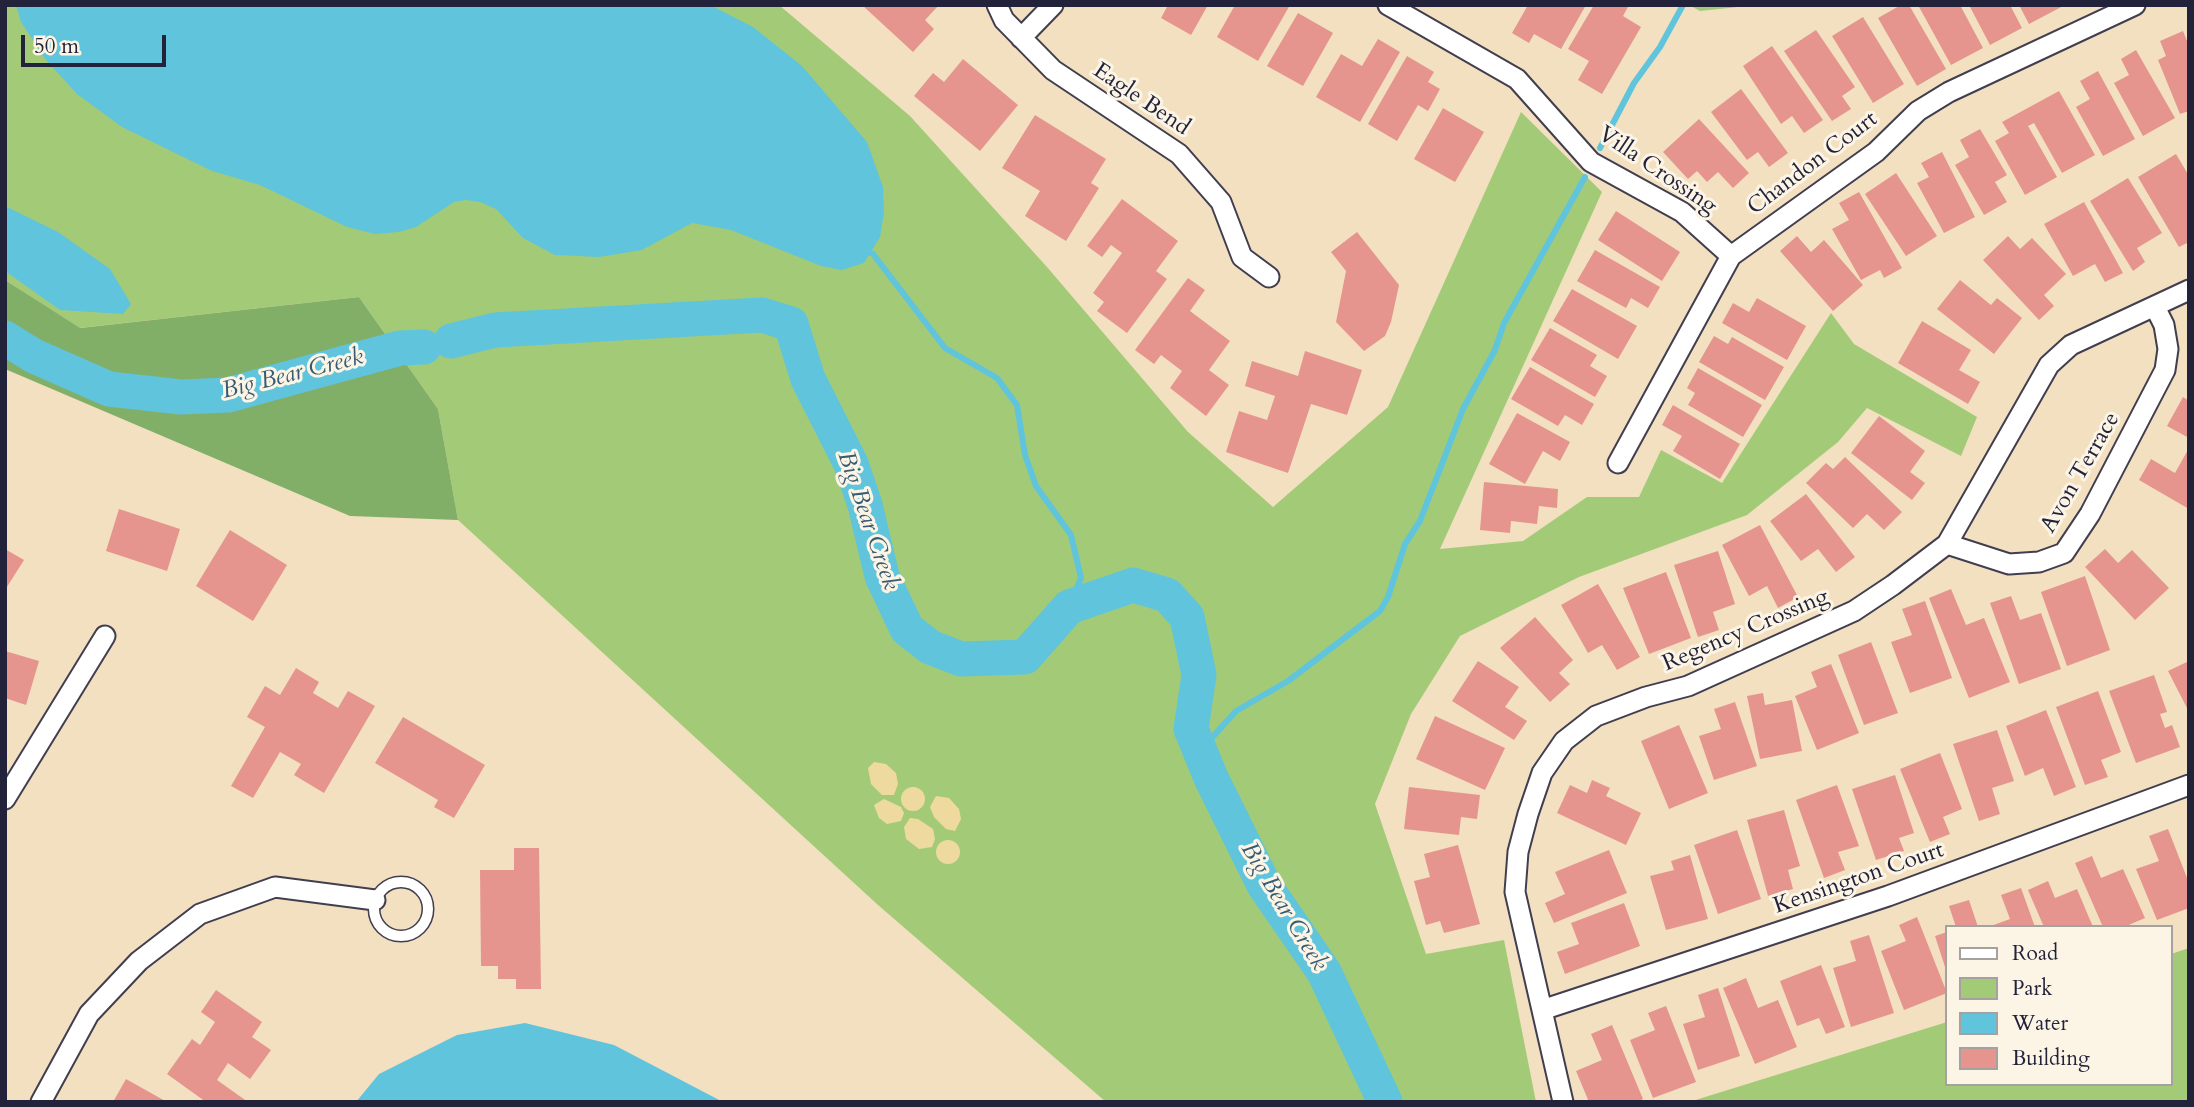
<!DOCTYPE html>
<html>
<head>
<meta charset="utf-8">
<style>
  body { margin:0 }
  #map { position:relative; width:2194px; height:1107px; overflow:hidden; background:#f2e0c1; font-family:Cardo,serif }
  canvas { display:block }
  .frame { position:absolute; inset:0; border:7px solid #22223b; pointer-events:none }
  .legend { position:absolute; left:1945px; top:925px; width:228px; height:161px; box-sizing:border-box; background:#fcf5e5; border:2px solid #a5a1a1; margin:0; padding:9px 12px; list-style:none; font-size:21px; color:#22223b }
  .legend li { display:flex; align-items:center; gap:14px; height:35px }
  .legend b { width:35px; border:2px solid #a5a1a1 }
  .scale { position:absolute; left:21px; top:35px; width:145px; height:32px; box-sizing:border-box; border:4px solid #22223b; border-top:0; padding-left:9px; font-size:21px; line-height:24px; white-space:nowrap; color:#22223b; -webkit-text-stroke:5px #fcf5e5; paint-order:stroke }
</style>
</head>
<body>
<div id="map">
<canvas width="2194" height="1107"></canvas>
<div class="frame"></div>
<ul class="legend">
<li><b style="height:9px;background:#fff"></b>Road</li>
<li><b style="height:19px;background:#a3cb77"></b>Park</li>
<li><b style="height:19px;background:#5fc4dc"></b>Water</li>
<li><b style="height:19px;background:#e5958e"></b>Building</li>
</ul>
<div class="scale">50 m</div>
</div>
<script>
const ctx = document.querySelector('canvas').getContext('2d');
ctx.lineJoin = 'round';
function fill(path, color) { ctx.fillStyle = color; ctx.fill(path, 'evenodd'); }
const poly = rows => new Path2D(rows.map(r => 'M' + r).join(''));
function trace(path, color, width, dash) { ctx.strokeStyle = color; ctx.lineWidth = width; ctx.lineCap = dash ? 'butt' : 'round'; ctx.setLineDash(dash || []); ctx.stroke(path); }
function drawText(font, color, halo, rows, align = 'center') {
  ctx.font = font + ' Cardo,serif'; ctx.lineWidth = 6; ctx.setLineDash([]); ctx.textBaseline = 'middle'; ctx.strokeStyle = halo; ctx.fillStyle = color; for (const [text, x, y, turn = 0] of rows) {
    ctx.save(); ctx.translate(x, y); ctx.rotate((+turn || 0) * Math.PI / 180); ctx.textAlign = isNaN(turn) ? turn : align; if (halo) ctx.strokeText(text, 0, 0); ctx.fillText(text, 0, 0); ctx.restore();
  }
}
fill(poly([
  [5,5,779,5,910,116,1047,267,1188,432,1273,507,1388,407,1521,112,1602,192,1440,549,1523,541,1587,497,1639,497,1661,450,1722,483,1831,313,1854,344,1977,417,1961,456,1867,408,1838,442,1747,515,1579,577,1460,636,1411,714,1375,804,1426,954,1504,940,1536,1102,1106,1102,878,905,458,520,438,409,359,297,79,328,5,280],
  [1689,5,1757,5,1700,11],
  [2189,948,2189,1102,1689,1102,1947,1022,1947,1084,2171,1084,2171,954]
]), '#a3cb77');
fill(poly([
  [5,280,80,328,359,297,438,409,458,520,350,516,5,369]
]), '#82af68');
fill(poly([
  [874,762,886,764,896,773,898,784,894,795,882,795,871,784,868,768],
  '901 799a12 12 0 1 1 24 0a12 12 0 1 1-24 0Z',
  [936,796,949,798,959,809,961,819,955,831,946,829,934,817,930,807],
  [884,799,901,807,904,813,901,821,887,824,879,818,874,805],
  [910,818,918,819,933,829,935,839,932,847,919,849,906,839,904,827],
  '936 852a12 12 0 1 1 24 0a12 12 0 1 1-24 0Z'
]), '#eeda9e');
fill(poly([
  [16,5,710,5,753,27,802,66,867,142,883,187,884,212,880,237,864,263,842,270,821,266,731,230,692,223,642,250,599,257,555,255,523,238,496,209,480,202,466,200,454,202,416,227,399,232,375,234,347,227,260,185,212,171,122,127,77,94,46,60,21,22],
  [5,206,58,232,110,269,131,304,123,314,60,310,5,271],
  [525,1023,614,1045,723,1102,356,1102,379,1074,457,1035]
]), '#5fc4dc');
trace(poly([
  [1600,148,1634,83,1660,47,1683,5],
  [866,250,873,254,945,348,997,378,1017,405,1025,455,1036,486,1071,535,1081,578,1069,607],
  [1200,751,1236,711,1288,681,1380,611,1388,597,1405,544,1420,521,1463,409,1495,350,1504,323,1585,177]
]), '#5fc4dc', 6);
trace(poly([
  [5,338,34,356,109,389,181,397,228,395,400,348,424,347],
  [451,341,495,330,762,315,791,324,808,379,851,464,865,505,882,576,907,629,930,647,961,659,1025,657,1069,607,1133,585,1167,595,1187,617,1199,675,1191,729,1211,778,1264,885,1324,972,1385,1102]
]), '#5fc4dc', 35);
fill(poly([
  [862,5,939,5,925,20,934,29,913,52],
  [1168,5,1208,5,1191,35,1161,18],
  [1235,5,1290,5,1258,61,1217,37],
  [1528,5,1586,5,1561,49,1534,34,1529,43,1512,33],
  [1594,5,1629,5,1623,16,1641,27,1602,94,1578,80,1589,61,1568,49],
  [1901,5,1909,5,1946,69,1917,86,1878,18],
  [1918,5,1960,5,1983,48,1951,65],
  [1969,5,2010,5,2022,28,1990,45],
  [2019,5,2065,5,2029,24],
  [1298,13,1333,33,1303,86,1267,66],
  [1863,17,1904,84,1873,103,1832,36],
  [1816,30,1855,87,1842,96,1851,109,1832,121,1784,51],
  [2183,31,2189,46,2189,111,2180,114,2158,60,2166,56,2160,41],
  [1378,39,1400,52,1360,122,1316,97,1341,54,1362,66],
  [1772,46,1823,120,1804,133,1792,116,1781,124,1743,66],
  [2136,50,2175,118,2143,136,2114,83,2129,75,2121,59],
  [1407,56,1434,72,1428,82,1440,89,1428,111,1418,105,1397,141,1368,124],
  [963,59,1018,105,980,151,914,96,933,73,944,82],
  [2098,71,2135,139,2103,156,2076,107,2090,99,2080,81],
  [1741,89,1788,153,1769,167,1758,152,1747,160,1711,112],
  [2059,91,2095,155,2062,173,2034,123,2028,126,2057,177,2025,195,1995,141,2009,133,2002,122],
  [1443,108,1484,132,1455,182,1414,159],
  [1035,115,1106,159,1091,183,1099,188,1066,241,1025,216,1040,191,1002,168],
  [1699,119,1749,173,1733,188,1718,172,1707,182,1697,171,1688,179,1663,152],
  [1980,129,2007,175,1995,182,2007,202,1984,215,1955,165,1969,157,1960,140],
  [1942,152,1975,217,1944,233,1917,183,1929,177,1921,163],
  [2176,154,2189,176,2189,242,2179,247,2138,177],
  [1896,173,1937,236,1906,256,1865,194],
  [2128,178,2162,233,2137,248,2145,262,2133,271,2090,201],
  [1859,192,1902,268,1884,278,1880,270,1861,280,1832,229,1849,220,1839,203],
  [1122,199,1178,241,1156,271,1167,279,1127,333,1097,311,1104,302,1093,293,1122,253,1111,245,1102,257,1087,246],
  [2084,202,2123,273,2105,282,2095,264,2073,276,2044,224],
  [1616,211,1680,252,1662,281,1598,240],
  [1357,232,1399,285,1391,322,1385,336,1364,351,1336,322,1346,271,1331,252],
  [1797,236,1811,252,1824,240,1863,285,1833,311,1780,251],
  [2008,236,2020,249,2032,238,2066,274,2044,295,2054,306,2039,320,1983,260],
  [1595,250,1660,287,1648,308,1631,298,1626,308,1577,281],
  [1188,278,1205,290,1190,311,1230,341,1209,370,1229,385,1206,416,1170,388,1182,371,1161,355,1154,364,1135,350],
  [1960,280,1991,305,1997,298,2022,318,1994,354,1937,309],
  [1572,289,1637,326,1618,359,1553,321],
  [1757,298,1806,326,1787,360,1722,323,1733,303,1749,312],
  [1922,321,1971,350,1959,370,1980,382,1968,404,1898,363],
  [1550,328,1597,355,1590,366,1607,376,1595,397,1531,360],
  [1714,336,1728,344,1732,337,1784,367,1765,400,1699,362],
  [1305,351,1362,370,1347,415,1311,404,1288,473,1226,452,1239,411,1267,420,1275,396,1245,386,1252,361,1298,376],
  [1530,367,1594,404,1582,425,1565,415,1558,426,1511,399],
  [1698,368,1762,405,1743,437,1688,405,1695,393,1687,388],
  [2183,397,2189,401,2189,438,2167,426],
  [1673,405,1740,444,1720,479,1673,451,1682,436,1662,425],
  [1517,413,1570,442,1560,461,1543,451,1525,484,1489,464],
  [1879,416,1925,451,1910,472,1925,483,1912,500,1851,453],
  [2189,448,2189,509,2139,480,2151,459,2175,473],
  [1845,457,1902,512,1884,530,1867,514,1853,528,1806,483,1826,463,1833,469],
  [1484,482,1558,489,1557,508,1539,506,1537,524,1511,521,1510,533,1480,530],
  [1806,494,1855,557,1836,572,1818,549,1801,561,1770,521],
  [119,509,180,529,167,571,106,551],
  [1760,525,1798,597,1778,608,1767,586,1749,596,1722,545],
  [230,530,287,565,253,621,196,586],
  [5,549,24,560,5,590],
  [2105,549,2118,563,2132,550,2169,588,2135,620,2085,567],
  [1718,551,1735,604,1713,612,1719,630,1698,637,1674,565],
  [1666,572,1691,638,1649,654,1623,588],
  [2085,576,2110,650,2067,666,2041,592],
  [1598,584,1640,657,1617,670,1602,645,1588,653,1561,605],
  [1951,589,1966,625,1984,618,2010,682,1969,698,1929,598],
  [2011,596,2020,620,2041,613,2061,669,2019,684,1990,603],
  [1925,601,1952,678,1910,693,1891,642,1912,635,1902,609],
  [1535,617,1573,660,1559,673,1570,684,1550,702,1500,648],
  [1871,642,1898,713,1864,725,1838,655],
  [5,651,39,661,26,705,5,698],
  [1478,661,1519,687,1505,707,1527,721,1514,740,1452,701],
  [2189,661,2189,712,2168,671],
  [1831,664,1859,733,1817,750,1795,696,1817,687,1811,672],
  [296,668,319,682,313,693,338,708,348,691,375,706,324,793,294,775,301,764,280,752,253,798,231,786,265,727,247,717,265,686,280,695],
  [2154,675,2167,712,2160,714,2165,728,2172,725,2180,747,2136,763,2109,691],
  [2098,691,2121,752,2101,760,2108,777,2085,785,2056,707],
  [1763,693,1765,705,1792,700,1802,751,1760,759,1747,696],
  [1735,702,1757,766,1714,780,1699,736,1721,729,1714,709],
  [2046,710,2076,787,2054,796,2043,768,2025,776,2006,726],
  [1435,716,1505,748,1485,790,1416,759],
  [403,717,485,765,454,818,434,807,438,800,375,763],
  [1679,725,1708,793,1669,809,1641,741],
  [1997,730,2014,781,1992,788,2000,814,1979,821,1953,744],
  [1940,753,1962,809,1943,817,1950,834,1930,842,1900,769],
  [1895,775,1914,833,1899,838,1904,851,1876,860,1852,789],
  [1592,780,1610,788,1606,796,1641,813,1626,845,1557,813,1570,785,1587,793],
  [1837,785,1859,846,1838,852,1845,870,1824,878,1796,800],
  [1409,787,1480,795,1477,819,1461,817,1459,835,1404,829],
  [1784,810,1800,866,1788,870,1793,889,1768,896,1747,820],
  [2168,829,2189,883,2189,908,2157,920,2136,869,2159,861,2149,836],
  [1737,830,1761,899,1718,914,1694,845],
  [1458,845,1480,924,1444,933,1440,921,1426,925,1414,881,1430,877,1424,854],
  [514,848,539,848,541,989,516,989,516,979,498,979,498,966,481,966,480,870,514,870],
  [1609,850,1627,893,1554,923,1545,903,1565,894,1555,872],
  [1690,855,1708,919,1666,930,1650,876,1674,870,1671,861],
  [2092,856,2101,878,2123,869,2145,918,2124,927,2103,927,2075,863],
  [2048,881,2055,898,2077,889,2093,927,2044,927,2028,890],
  [2021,888,2035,927,1988,927,2010,919,2001,895],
  [1969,900,1978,927,1956,927,1949,906],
  [1624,903,1640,946,1565,974,1557,952,1579,944,1571,923],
  [1917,917,1947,993,1904,1010,1881,951,1906,941,1899,925],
  [1947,932,1947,973,1935,936],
  [1869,935,1894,1013,1851,1027,1833,968,1856,961,1850,941],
  [1821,965,1845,1027,1826,1034,1819,1018,1797,1026,1780,981],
  [1746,978,1758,1008,1778,1000,1797,1047,1755,1064,1723,988],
  [1718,988,1740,1056,1698,1070,1683,1024,1705,1017,1698,995],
  [216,990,262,1022,252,1037,271,1050,250,1079,228,1063,217,1080,248,1102,206,1102,167,1074,192,1039,200,1045,215,1022,201,1012],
  [1666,1006,1696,1082,1653,1098,1630,1040,1655,1030,1648,1013],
  [1612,1025,1643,1099,1637,1102,1589,1102,1576,1071,1602,1060,1591,1034],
  [126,1079,167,1102,113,1102]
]), '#e5958e');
const lane = poly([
  '374 909a27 27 0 1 1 54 0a27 27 0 1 1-54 0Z'
]);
const street = poly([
  [997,5,1004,20,1053,70,1179,154,1221,202,1242,257,1269,277],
  [1388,5,1517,79,1591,162,1682,212,1731,256],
  [1021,38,1053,5],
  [1618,463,1731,256,1876,152,1918,111,1949,92,2135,5],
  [1947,544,2009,564,2039,562,2064,553,2090,514,2165,370,2168,349,2164,325,2155,307],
  [5,799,105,636],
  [1542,1010,1888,896,2189,785],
  [41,1102,89,1014,139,961,200,914,275,887,375,900],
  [1563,1102,1515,892,1518,852,1528,814,1542,773,1564,741,1596,716,1646,697,1688,686,1854,611,1893,585,1947,544,2049,365,2071,345,2189,290]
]);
trace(lane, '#413e4f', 13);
trace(street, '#413e4f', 23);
trace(lane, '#fff', 10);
trace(street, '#fff', 19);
drawText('23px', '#22223b', '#fcf5e5', [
  ["Eagle Bend",1141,100,34],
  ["Chandon Court",1813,164,-37],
  ["Villa Crossing",1657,171,34],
  ["Avon Terrace",2081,473,-60],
  ["Regency Crossing",1746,631,-23],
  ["Kensington Court",1859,879,-19]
]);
drawText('italic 24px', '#375b73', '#fcf5e5', [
  ["Big Bear Creek",293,375,-14],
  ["Big Bear Creek",867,521,71],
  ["Big Bear Creek",1283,907,59]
]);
</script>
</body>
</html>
